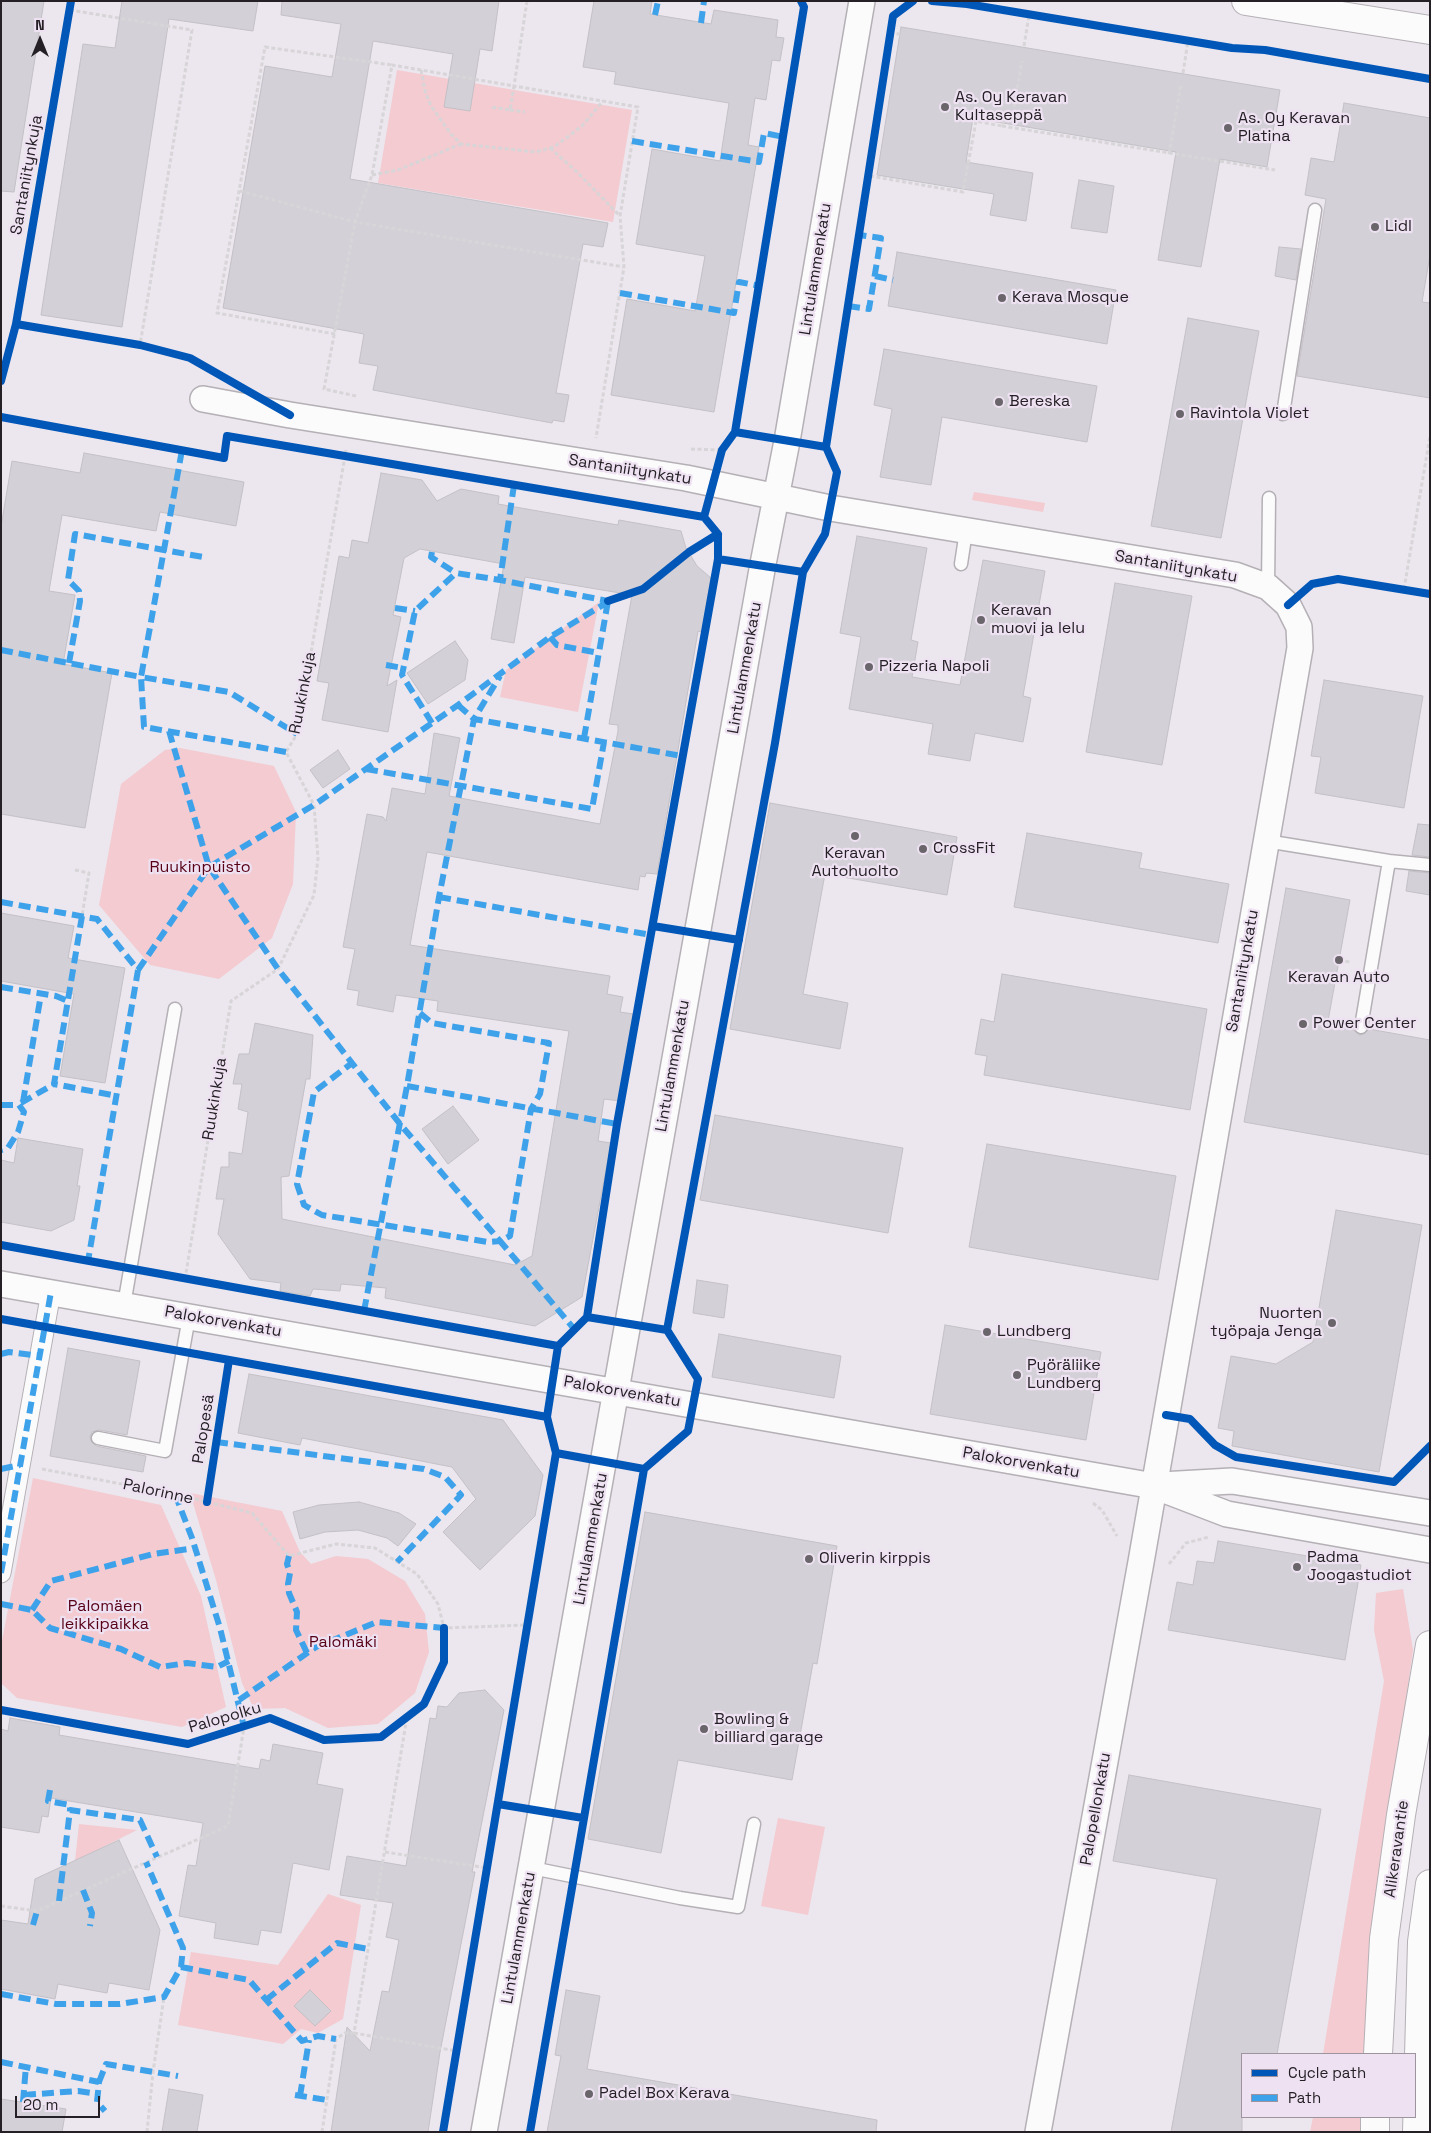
<!DOCTYPE html>
<html>
<head>
<meta charset="utf-8">
<style>
  body { margin:0 }
  #map { position:relative; width:1431px; height:2133px; overflow:hidden; background:#ece6ee; font-family:"Space Grotesk",sans-serif }
  canvas { display:block }
  .frame { position:absolute; inset:0; border:2px solid #242025; pointer-events:none }
  .legend { position:absolute; left:1241px; top:2053px; width:175px; height:65px; box-sizing:border-box; background:#eee2f2; border:1px solid #9d94a0; margin:0; padding:6px 9px; list-style:none; font-size:15px; color:#242025 }
  .legend li { display:flex; align-items:center; gap:10px; height:25px }
  .legend b { width:25px; border:1px solid #9d94a0 }
  .north { position:absolute; left:15px; top:15px; width:50px; height:50px; -webkit-text-stroke:4px #eee2f2; paint-order:stroke; rotate:0deg; font-size:14px; font-weight:700; line-height:20px; text-align:center; color:#242025 }
  .north::after { content:''; display:block; margin:auto; width:18px; height:22px; background:#242025; clip-path:polygon(50% 0,100% 100%,50% 72%,0 100%) }
  .scale { position:absolute; left:15px; top:2096px; width:85px; height:22px; box-sizing:border-box; border:2px solid #242025; border-top:0; padding-left:6px; font-size:15px; line-height:18px; white-space:nowrap; color:#242025; -webkit-text-stroke:4px #eee2f2; paint-order:stroke }
</style>
</head>
<body>
<div id="map">
<canvas width="1431" height="2133"></canvas>
<div class="frame"></div>
<ul class="legend">
<li><b style="height:6px;background:#0057b8"></b>Cycle path</li>
<li><b style="height:6px;background:#3ea2eb"></b>Path</li>
</ul>
<div class="north">N</div>
<div class="scale">20 m</div>
</div>
<script>
const ctx = document.querySelector('canvas').getContext('2d');
ctx.lineJoin = 'round';
function fill(path, color) { ctx.fillStyle = color; ctx.fill(path, 'evenodd'); }
const poly = rows => new Path2D(rows.map(r => 'M' + r).join(''));
function trace(path, color, width, dash) { ctx.strokeStyle = color; ctx.lineWidth = width; ctx.lineCap = dash ? 'butt' : 'round'; ctx.setLineDash(dash || []); ctx.stroke(path); }
function drawText(font, color, halo, rows, align = 'center') {
  ctx.font = font + ' "Space Grotesk",sans-serif'; ctx.lineWidth = 4.5; ctx.setLineDash([]); ctx.textBaseline = 'middle'; ctx.strokeStyle = halo; ctx.fillStyle = color; for (const [text, x, y, turn = 0] of rows) {
    ctx.save(); ctx.translate(x, y); ctx.rotate((+turn || 0) * Math.PI / 180); ctx.textAlign = isNaN(turn) ? turn : align; if (halo) ctx.strokeText(text, 0, 0); ctx.fillText(text, 0, 0); ctx.restore();
  }
}
fill(poly([
  [397,70,632,110,613,222,378,183],
  [974,492,1045,503,1043,512,972,500],
  [599,602,578,712,500,697,506,670],
  [180,748,274,766,296,812,293,884,272,938,219,979,150,965,99,905,121,784,165,750],
  [33,1478,161,1505,201,1596,226,1707,182,1727,17,1698,1,1683,1,1646],
  [190,1493,282,1511,300,1552,311,1564,336,1556,368,1559,405,1581,425,1614,429,1652,415,1693,378,1724,328,1728,285,1708,254,1709,242,1683,216,1580],
  [1403,1589,1413,1650,1368,1971,1364,2054,1323,2054,1384,1681,1374,1630,1376,1593],
  [778,1818,825,1827,808,1915,761,1906],
  [79,1824,137,1830,75,1861],
  [328,1894,361,1905,343,2019,318,2033,301,2029,283,2044,178,2025,191,1952,278,1965],
  [1313,2117,1362,2117,1362,2132,1310,2132]
]), '#f3cbd0');
const building = poly([
  [1,1,44,1,14,192,1,191,1,1],
  [122,1,258,1,253,31,169,19,122,327,41,315,83,44,115,48,122,1],
  [282,1,499,1,492,51,480,49,470,111,444,107,453,54,373,41,350,179,608,223,603,247,583,244,556,393,569,395,564,422,553,420,552,423,373,390,378,366,359,363,364,334,223,308,265,66,332,77,341,24,281,15,282,1],
  [594,1,652,1,650,14,711,24,714,10,778,20,776,37,784,38,780,61,772,60,766,100,755,98,748,145,759,147,714,412,611,395,627,299,695,311,705,256,636,244,652,149,720,161,729,103,614,84,616,72,583,67,594,1],
  [901,27,1280,90,1267,167,1220,159,1201,267,1158,260,1176,152,973,118,966,162,1033,173,1026,221,990,215,994,194,877,175,901,27],
  [1344,103,1430,118,1430,255,1422,302,1430,303,1430,398,1297,376,1326,199,1305,195,1311,158,1334,162,1344,103],
  [1079,180,1114,186,1107,233,1071,228,1079,180],
  [1279,247,1301,249,1296,280,1275,276,1279,247],
  [897,252,1116,290,1107,344,888,306,897,252],
  [1188,318,1259,331,1221,538,1151,526,1188,318],
  [884,349,1097,386,1087,442,942,417,931,485,880,477,892,409,874,405,884,349],
  [84,453,244,482,236,526,160,512,156,531,62,515,49,591,75,595,63,664,112,673,85,828,1,814,1,527,12,461,80,473,84,453],
  [381,473,422,480,437,501,461,489,499,496,498,504,618,525,619,520,681,531,686,548,697,566,711,578,702,632,698,631,657,874,646,873,645,877,640,876,638,890,427,852,410,945,610,976,607,994,623,997,620,1012,633,1014,620,1101,604,1099,598,1141,611,1143,582,1297,535,1326,385,1298,386,1288,341,1284,340,1291,313,1289,310,1296,280,1291,281,1283,250,1279,218,1234,224,1199,216,1199,221,1167,229,1167,229,1152,242,1154,248,1112,238,1109,242,1084,233,1084,239,1054,249,1054,255,1023,313,1035,310,1079,306,1079,289,1176,281,1177,282,1219,515,1265,532,1256,569,1031,437,1011,438,1001,396,995,393,1012,357,1005,359,991,347,989,355,949,343,947,367,814,383,817,386,821,392,788,425,794,434,733,460,738,449,796,600,824,618,731,618,725,609,724,632,595,525,577,514,643,491,639,504,564,420,549,404,558,393,615,401,617,387,686,397,680,388,732,322,720,329,683,317,681,339,556,349,558,352,540,368,543,381,473],
  [857,536,927,548,911,640,918,642,912,677,960,685,983,560,1045,571,1023,696,1031,698,1023,742,975,733,970,761,928,754,933,724,849,709,861,637,840,633,857,536],
  [1115,583,1192,596,1162,765,1086,752,1115,583],
  [455,641,468,660,465,680,428,704,407,673,455,641],
  [1324,680,1423,696,1404,808,1315,793,1321,757,1311,756,1324,680],
  [338,750,350,769,323,788,310,770,338,750],
  [770,803,957,837,947,895,825,874,803,994,848,1003,840,1049,730,1029,770,803],
  [1418,824,1430,825,1430,857,1412,855,1418,824],
  [1027,833,1142,853,1139,868,1229,884,1218,943,1014,907,1027,833],
  [1409,871,1430,873,1430,895,1406,891,1409,871],
  [1286,888,1350,900,1328,1021,1353,1026,1354,1030,1359,1035,1364,1034,1369,1029,1430,1040,1430,1155,1244,1122,1286,888],
  [1,913,74,926,68,958,125,968,105,1083,60,1076,74,994,1,981,1,913],
  [1002,974,1207,1009,1190,1110,984,1075,987,1056,975,1054,981,1019,994,1022,1002,974],
  [453,1106,479,1140,448,1164,422,1129,453,1106],
  [715,1115,903,1148,888,1233,700,1200,715,1115],
  [18,1138,83,1149,77,1186,80,1186,74,1220,51,1231,1,1222,1,1160,14,1163,18,1138],
  [987,1144,1176,1176,1158,1280,969,1247,987,1144],
  [1336,1210,1422,1225,1379,1472,1232,1446,1234,1431,1218,1428,1231,1356,1276,1364,1313,1342,1336,1210],
  [697,1280,728,1285,724,1318,693,1313,697,1280],
  [945,1325,1101,1352,1086,1440,930,1414,945,1325],
  [719,1334,841,1356,834,1398,712,1377,719,1334],
  [68,1348,140,1361,127,1435,99,1430,92,1432,90,1437,91,1441,96,1446,146,1456,143,1472,50,1456,68,1348],
  [249,1374,503,1420,543,1475,535,1516,480,1570,443,1532,476,1499,452,1467,302,1438,300,1445,238,1433,249,1374],
  [359,1502,399,1513,416,1524,398,1546,387,1538,358,1530,325,1532,300,1539,293,1512,319,1505,359,1502],
  [645,1512,837,1546,817,1664,813,1663,792,1780,678,1760,661,1853,588,1839,645,1512],
  [1218,1541,1361,1565,1345,1660,1168,1630,1177,1582,1193,1585,1197,1561,1214,1563,1218,1541],
  [485,1690,504,1710,472,1872,475,1872,440,2052,428,2132,331,2132,347,2027,370,2051,382,1991,389,1992,399,1940,386,1937,393,1903,340,1895,347,1856,406,1866,430,1718,436,1719,438,1706,447,1707,459,1693,485,1690],
  [10,1718,60,1727,59,1735,259,1769,261,1759,270,1761,273,1744,323,1753,317,1784,343,1789,329,1870,293,1863,281,1933,261,1930,258,1945,214,1938,216,1923,179,1916,188,1865,196,1866,203,1823,51,1798,48,1817,42,1816,39,1833,1,1827,1,1729,8,1731,10,1718],
  [1129,1775,1321,1809,1277,2054,1242,2054,1242,2132,1171,2132,1217,1879,1113,1861,1129,1775],
  [119,1840,160,1930,149,1990,109,1983,107,1993,58,1984,55,1999,1,1989,1,1920,28,1924,35,1879,119,1840],
  [310,1990,331,2011,315,2026,294,2006,310,1990],
  [566,1990,600,1996,587,2069,877,2120,876,2132,547,2132,561,2056,555,2055,566,1990],
  [169,2089,203,2095,197,2132,162,2132,169,2089],
  [1,2099,66,2109,62,2132,1,2132,1,2099]
]);
fill(building, '#d3d0d7');
trace(building, '#c3c0c6', 1);
const service = poly([
  [1283,414,1315,210],
  [961,564,966,531],
  [1268,587,1269,498],
  [1266,841,1389,861,1430,865],
  [1361,1027,1389,861],
  [124,1305,175,1009],
  [98,1438,165,1451,189,1317],
  [532,1868,680,1898,738,1907,754,1824]
]);
const pedestrian = poly([
  [1,1573,51,1292]
]);
const minor = poly([
  [203,399,290,415,686,478,830,508,1235,575,1268,587,1288,605,1299,627,1300,648,1141,1562,1038,2132],
  [1,1284,1154,1486,1227,1514,1430,1550],
  [1161,1485,1232,1481,1430,1513],
  [484,2132,763,564,787,441,862,1]
]);
const secondary = poly([
  [1246,1,1430,30],
  [1378,2054,1384,1939,1401,1815,1430,1645],
  [1375,2117,1375,2132],
  [1417,2132,1422,1942,1430,1884]
]);
trace(service, '#b4b0b5', 15);
trace(pedestrian, '#b4b0b5', 21);
trace(minor, '#b4b0b5', 28);
trace(secondary, '#b4b0b5', 30);
trace(poly([
  [527,1,514,86,638,107,620,216,624,267,596,438],
  [70,10,192,30,140,345],
  [890,33,900,34],
  [1024,46,1029,15],
  [421,70,425,91,431,106,451,134,461,144,536,152,554,147,582,126,603,101],
  [1183,73,1188,41],
  [510,110,525,112],
  [1002,126,1275,170],
  [550,148,577,172,620,216],
  [1169,154,1181,85],
  [372,175,398,170,461,144],
  [870,176,963,192,976,121,1002,126,1004,118,1012,119,1022,61],
  [240,191,355,222,624,267],
  [335,334,217,313,265,47,392,65],
  [356,396,324,389,355,222,372,175,392,65,514,86,510,110,491,107],
  [691,449,722,450],
  [1404,589,1430,436],
  [75,870,89,873,82,916],
  [1339,960,1350,962],
  [185,1279,231,1001,278,969,314,895,318,858,314,805,286,752,297,734,346,450],
  [42,1469,175,1494,252,1513,289,1556,336,1544,375,1548,417,1574,438,1604,444,1628,526,1625],
  [1093,1503,1102,1510,1117,1536],
  [1169,1564,1186,1543,1209,1537],
  [385,1852,487,1868],
  [1,1906,37,1911,228,1826,244,1727],
  [354,2033,457,2051],
  [147,2132,153,2072,164,1997],
  [322,2132,336,2039,345,2033,354,2033,407,1717]
]), '#d7d5d7', 3, [4, 2.5]);
trace(service, '#fcfbfc', 12);
trace(pedestrian, '#fcfbfc', 19);
trace(minor, '#fcfbfc', 25);
trace(secondary, '#fcfbfc', 28);
trace(poly([
  [655,15,658,1],
  [701,23,704,1],
  [632,141,759,162,764,133,784,137],
  [875,276,893,280],
  [620,293,734,313,739,282,760,286],
  [848,306,869,309,881,238,859,235],
  [514,485,500,580,608,601],
  [432,552,431,557,456,573],
  [395,608,415,611],
  [550,637,557,645,599,653],
  [1,650,141,677,182,450],
  [69,663,80,601,79,591,68,580,75,534,203,557],
  [386,665,403,668],
  [458,705,474,719,682,756],
  [432,723,402,675,415,611,456,573,500,580],
  [169,731,209,867,278,969,400,1124,500,1241,488,1242,322,1215,304,1205,297,1184,314,1092,352,1063],
  [584,738,608,601],
  [286,752,144,727,141,677,229,692,297,734],
  [366,769,592,809,604,742],
  [439,897,651,935],
  [1,902,97,919,138,970,88,1261],
  [82,916,54,1084,117,1096],
  [138,970,209,867,314,805,458,705,550,637,611,600],
  [1,987,56,996,68,1001],
  [420,1013,432,1023,549,1043,540,1094,531,1109,510,1236,500,1241,575,1330],
  [407,1086,617,1124],
  [23,1102,41,994],
  [21,1103,54,1084],
  [1,1105,19,1105,24,1112,18,1132,8,1148,1,1150],
  [364,1311,407,1086,439,897,474,719,500,676],
  [1,1354,9,1352,40,1356],
  [216,1442,424,1469,445,1477,461,1495,397,1562],
  [1,1469,20,1465],
  [175,1494,192,1538,220,1628,244,1727],
  [289,1556,287,1564,290,1573,288,1584,289,1593,297,1612,296,1630,307,1653],
  [1,1573,51,1292],
  [1,1604,32,1610,50,1628,121,1649,160,1667,187,1663,217,1667,229,1661],
  [32,1610,51,1581,153,1554,195,1548],
  [239,1700,316,1647,377,1622,444,1628],
  [50,1790,48,1801,70,1805,70,1810],
  [83,1890,92,1913,90,1926],
  [59,1901,70,1810,140,1820,157,1857],
  [33,1925,37,1911],
  [181,1967,249,1980,302,2041,318,2036,336,2039],
  [1,1994,56,2004,120,2004,164,1997,181,1967,183,1948,146,1862],
  [266,2000,337,1943,368,1949],
  [1,2062,99,2082,97,2102,105,2111],
  [99,2082,106,2064,178,2076],
  [24,2095,78,2091,98,2094],
  [295,2095,327,2100],
  [300,2096,309,2040],
  [23,2102,26,2066]
]), '#3ea2eb', 6, [12, 6]);
trace(poly([
  [932,1,967,4,1232,48,1265,50,1430,79],
  [16,324,140,345,190,358,290,415],
  [1,381,16,324,71,1],
  [1,417,224,458,227,436,704,517],
  [735,432,826,447],
  [718,559,803,572],
  [608,601,643,589,689,552,718,534],
  [1288,605,1312,584,1338,579,1430,594],
  [653,926,739,940],
  [1,1245,558,1346],
  [587,1317,667,1330],
  [1,1319,547,1417],
  [1166,1415,1190,1419,1215,1445,1236,1457,1394,1482,1430,1446],
  [556,1453,644,1469],
  [207,1502,229,1360],
  [1,1710,188,1744,270,1718,324,1740,381,1737,424,1704,444,1662,444,1628],
  [498,1804,583,1818],
  [443,2132,556,1453,547,1417,558,1346,587,1317,617,1124,718,559,718,534,704,517,722,450,735,432,804,7,801,1],
  [530,2132,644,1469,688,1431,698,1379,667,1330,775,743,803,572,825,534,837,472,826,447,893,16,913,1]
]), '#0057b8', 8);
for (const [x, y, r, color] of [
  [945,107,5,"#6a656b"],
  [1228,128,5,"#6a656b"],
  [1375,227,5,"#6a656b"],
  [1002,298,5,"#6a656b"],
  [999,402,5,"#6a656b"],
  [1180,414,5,"#6a656b"],
  [981,620,5,"#6a656b"],
  [869,667,5,"#6a656b"],
  [855,836,5,"#6a656b"],
  [923,849,5,"#6a656b"],
  [1339,960,5,"#6a656b"],
  [1303,1024,5,"#6a656b"],
  [1332,1323,5,"#6a656b"],
  [987,1332,5,"#6a656b"],
  [1017,1375,5,"#6a656b"],
  [809,1559,5,"#6a656b"],
  [1297,1567,5,"#6a656b"],
  [704,1729,5,"#6a656b"],
  [589,2094,5,"#6a656b"]
]) { const dot = new Path2D(); dot.arc(x, y, r, 0, 2 * Math.PI); ctx.fillStyle = color; ctx.fill(dot); trace(dot, '#eee2f2', 2); }
drawText('16px', '#242025', '#eee2f2', [
  ["As. Oy Keravan",955,98],
  ["Kultaseppä",955,116],
  ["As. Oy Keravan",1238,119],
  ["Platina",1238,137],
  ["Lidl",1385,227],
  ["Kerava Mosque",1012,298],
  ["Bereska",1009,402],
  ["Ravintola Violet",1190,414],
  ["Keravan",991,611],
  ["muovi ja lelu",991,629],
  ["Pizzeria Napoli",879,667],
  ["CrossFit",933,849],
  ["Keravan",855,854,"center"],
  ["Autohuolto",855,872,"center"],
  ["Keravan Auto",1339,978,"center"],
  ["Power Center",1313,1024],
  ["Nuorten",1322,1314,"right"],
  ["työpaja Jenga",1322,1332,"right"],
  ["Lundberg",997,1332],
  ["Pyöräliike",1027,1366],
  ["Lundberg",1027,1384],
  ["Padma",1307,1558],
  ["Joogastudiot",1307,1576],
  ["Oliverin kirppis",819,1559],
  ["Bowling &",714,1720],
  ["billiard garage",714,1738],
  ["Padel Box Kerava",599,2094]
], 'left');
drawText('16px', '#242025', '#eee2f2', [
  ["Santaniitynkuja",27,175,-80],
  ["Lintulammenkatu",816,269,-81],
  ["Santaniitynkatu",630,470,9],
  ["Santaniitynkatu",1176,567,10],
  ["Lintulammenkatu",745,668,-80],
  ["Ruukinkuja",303,693,-79],
  ["Santaniitynkatu",1243,971,-80],
  ["Lintulammenkatu",673,1066,-80],
  ["Ruukinkuja",215,1099,-81],
  ["Palokorvenkatu",223,1322,10],
  ["Palokorvenkatu",622,1392,10],
  ["Palopesä",204,1429,-81],
  ["Palokorvenkatu",1021,1463,10],
  ["Palorinne",158,1492,12],
  ["Lintulammenkatu",591,1539,-80],
  ["Palopolku",225,1718,-16],
  ["Palopellonkatu",1096,1809,-80],
  ["Alikeravantie",1397,1849,-82],
  ["Lintulammenkatu",519,1938,-80]
]);
drawText('16px', '#570116', '#eee2f2', [
  ["Ruukinpuisto",200,868],
  ["Palomäen",105,1607],
  ["leikkipaikka",105,1625],
  ["Palomäki",343,1643]
]);
</script>
</body>
</html>
